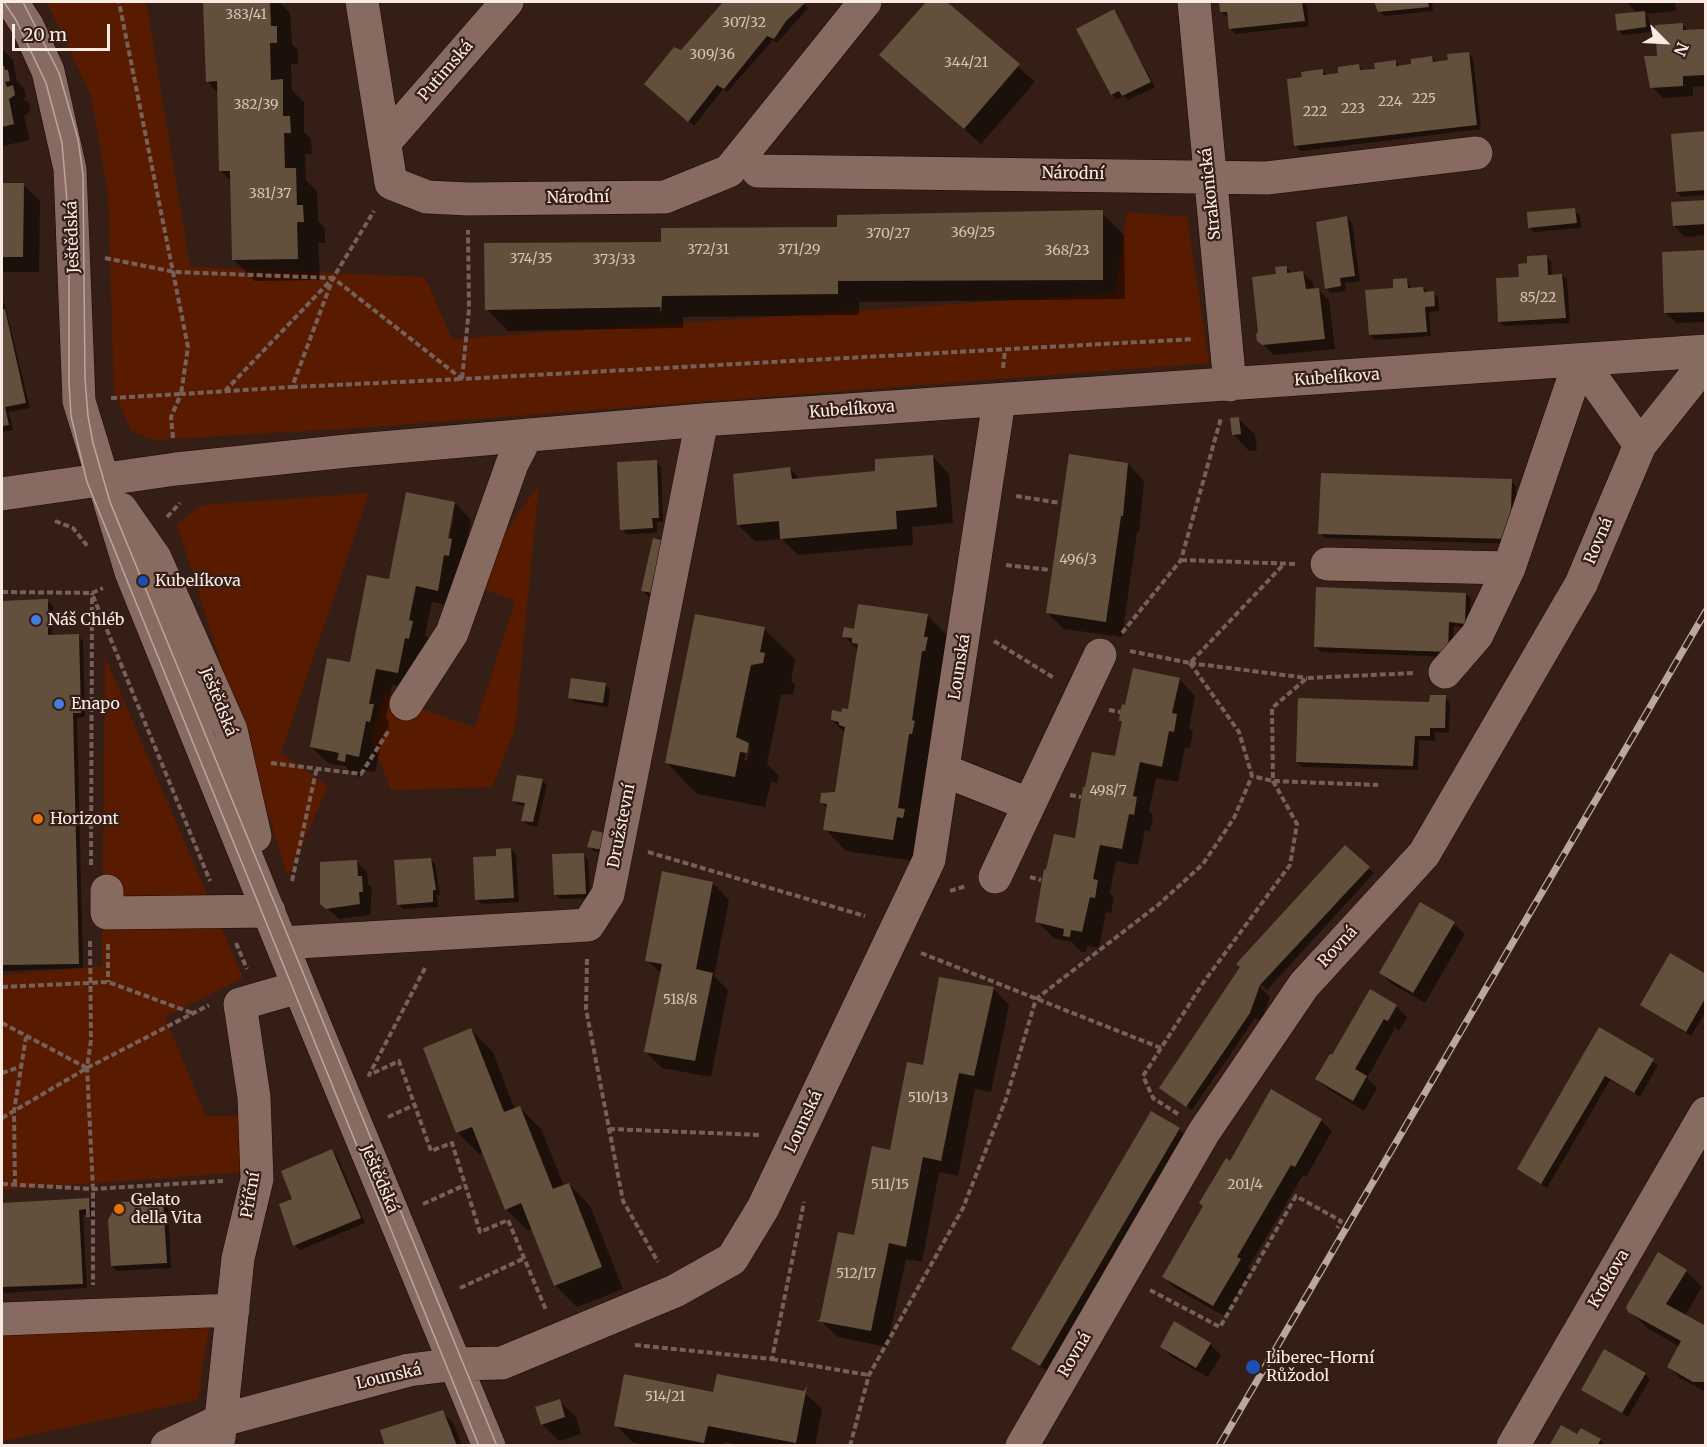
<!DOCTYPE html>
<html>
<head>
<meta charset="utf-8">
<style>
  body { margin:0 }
  #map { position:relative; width:1707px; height:1447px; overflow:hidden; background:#351e16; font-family:Merriweather,serif }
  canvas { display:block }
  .frame { position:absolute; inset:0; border:3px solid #faeae4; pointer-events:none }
  .north { position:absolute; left:1635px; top:12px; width:60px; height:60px; -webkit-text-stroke:4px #351e16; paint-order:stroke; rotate:114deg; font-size:16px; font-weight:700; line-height:24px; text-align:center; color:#faeae4 }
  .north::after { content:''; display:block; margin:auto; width:21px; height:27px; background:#faeae4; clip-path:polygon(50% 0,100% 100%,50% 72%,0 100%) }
  .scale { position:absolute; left:12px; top:24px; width:98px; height:27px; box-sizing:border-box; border:3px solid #faeae4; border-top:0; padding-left:8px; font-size:18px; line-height:21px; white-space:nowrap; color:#faeae4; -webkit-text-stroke:4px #351e16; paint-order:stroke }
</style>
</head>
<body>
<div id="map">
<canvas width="1707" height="1447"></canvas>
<div class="frame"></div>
<div class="north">N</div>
<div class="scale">20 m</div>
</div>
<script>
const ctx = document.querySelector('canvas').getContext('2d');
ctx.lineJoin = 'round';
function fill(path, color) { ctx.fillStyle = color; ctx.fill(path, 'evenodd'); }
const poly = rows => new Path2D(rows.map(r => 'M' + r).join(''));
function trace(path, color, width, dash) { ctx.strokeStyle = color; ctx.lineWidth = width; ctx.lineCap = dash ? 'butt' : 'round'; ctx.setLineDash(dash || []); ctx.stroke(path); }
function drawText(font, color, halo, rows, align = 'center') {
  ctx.font = font + ' Merriweather,serif'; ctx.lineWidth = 4.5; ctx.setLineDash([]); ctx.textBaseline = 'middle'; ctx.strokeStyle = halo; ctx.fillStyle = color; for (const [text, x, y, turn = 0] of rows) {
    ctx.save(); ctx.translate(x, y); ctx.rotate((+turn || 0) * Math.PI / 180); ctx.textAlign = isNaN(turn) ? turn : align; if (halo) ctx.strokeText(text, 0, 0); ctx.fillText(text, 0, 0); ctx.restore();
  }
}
fill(poly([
  [47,2,146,2,190,267,425,277,452,339,1115,293,1127,212,1187,217,1209,363,358,428,154,440,131,431,114,390,108,192,91,96],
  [539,484,515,729,492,787,391,790,371,739,385,691,406,704,475,727,515,601,470,584],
  [369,493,281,753,328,786,288,877,177,524,201,505],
  [105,657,243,978,165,1017,206,1116,249,1116,247,1172,2,1190,2,975,102,966],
  [210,1320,198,1400,2,1441,2,1333]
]), '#591b00');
fill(poly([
  [204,2,279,2,290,13,292,44,298,50,298,64,291,64,292,90,304,102,304,132,311,139,312,154,305,154,306,180,317,191,318,221,325,228,325,243,318,243,320,280,255,281,234,260,231,181,220,170,218,93,207,81],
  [725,2,801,2,808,8,777,43,773,40,727,92,723,89,694,126,652,89],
  [928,2,945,2,1035,82,981,144,881,55],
  [1221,2,1303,2,1307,6,1309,26,1235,34,1230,28,1229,19,1222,12],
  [1376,2,1432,2,1433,11,1384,16,1377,9],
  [1626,2,1675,2,1676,11,1645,14,1649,18,1651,32,1623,35,1618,30,1638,13],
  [1114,11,1155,87,1128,100,1124,96,1117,99,1112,94],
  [1682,24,1689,31,1706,31,1706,86,1693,87,1693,96,1663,98,1652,87,1659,58],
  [2,49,13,60,17,81,24,88,26,97,23,98,29,103,30,112,24,116,30,140,2,146],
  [1468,53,1473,58,1481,129,1301,151,1296,146,1304,79,1322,71,1328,76,1340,74,1359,66,1364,71,1377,70,1395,62,1401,67,1413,65,1432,57,1437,63,1450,61],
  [1706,133,1706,195,1682,197,1677,192],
  [2,185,23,185,40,201,39,272,2,272],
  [1706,201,1706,235,1685,237,1674,226],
  [1574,210,1580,215,1581,228,1534,232,1529,227],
  [1102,213,1124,235,1125,299,859,302,859,315,683,317,683,328,508,331,487,309,663,244,838,229],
  [1347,218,1352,223,1360,281,1345,283,1346,291,1331,293,1326,288],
  [1706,251,1706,322,1676,323,1665,312],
  [1546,256,1551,261,1552,276,1562,275,1567,280,1570,323,1504,326,1499,321,1520,278,1529,265],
  [1286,267,1293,274,1303,273,1314,284,1314,290,1318,289,1329,300,1335,349,1274,355,1259,340,1277,276],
  [1407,279,1412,289,1423,288,1438,297,1439,311,1429,312,1431,336,1375,340,1370,335,1394,290],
  [2,301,5,305,30,408,9,412,13,430,2,432],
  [1239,419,1255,435,1257,450,1249,451,1233,434],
  [933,457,949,474,953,523,912,527,913,545,798,555,782,539,755,541,738,525,790,469,801,480,877,473],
  [656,462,661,467,663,522,657,522,657,533,627,534,622,529],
  [1128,464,1144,481,1139,532,1137,532,1122,637,1064,629,1047,613],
  [1511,481,1516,486,1515,544,1325,538,1320,533],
  [455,503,471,520,454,606,432,602,425,635,429,639,414,689,392,685,386,718,389,722,386,737,382,737,375,772,362,770,361,777,355,776,345,766,328,763,311,747,390,581],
  [451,514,454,514,448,546,445,545],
  [654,540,658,597,648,596,643,591],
  [1466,594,1471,599,1469,628,1454,626,1452,657,1321,652,1316,647],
  [48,601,53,606,52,636,78,636,83,641,85,717,77,718,83,968,2,971,2,602],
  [927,615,949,637,915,861,846,851,825,829,828,809,821,803,837,793,845,733,832,720,849,711,859,651,844,636,855,630],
  [764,629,795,659,791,681,795,685,793,694,781,695,767,764,779,776,777,783,771,782,765,807,697,794,667,763],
  [747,745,750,748,747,761,744,760],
  [1179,679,1195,696,1189,728,1193,732,1190,748,1185,747,1178,782,1156,778,1149,811,1153,815,1150,831,1145,830,1138,865,1116,861,1110,893,1114,898,1111,913,1106,912,1099,948,1087,946,1086,952,1081,952,1072,942,1054,938,1037,922,1047,872,1076,840,1116,758,1123,723,1121,720,1126,706],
  [605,684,610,690,608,707,575,702,570,697],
  [1445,697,1450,702,1449,733,1435,732,1435,741,1419,740,1418,770,1302,767,1297,762],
  [542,780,547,785,537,827,528,825,523,820,526,806,518,805,513,800],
  [593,832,606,854,594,851,589,846],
  [1345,847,1374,873,1267,990,1262,985,1260,987,1270,997,1261,1021,1255,1018,1192,1110,1166,1093],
  [511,849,516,855,519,902,482,904,477,899,498,857],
  [583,854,588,859,590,898,560,899,555,894],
  [430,859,435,864,440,895,437,895,438,907,403,909,398,904],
  [356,861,367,872,368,884,372,888,370,915,339,919,321,903],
  [713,883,729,900,714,976,728,990,711,1077,662,1068,646,1052,662,975,647,960],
  [1454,924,1465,934,1425,1003,1392,984,1381,973],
  [1706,975,1706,1011,1691,1036,1642,1005],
  [993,988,1009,1005,991,1092,975,1089,958,1176,939,1172,922,1262,906,1259,887,1347,838,1337,821,1321,924,1067],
  [1371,991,1396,1006,1407,1017,1399,1031,1395,1028,1367,1078,1377,1088,1364,1111,1328,1089,1317,1079,1334,1056],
  [1599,1029,1658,1065,1640,1097,1610,1080,1547,1188,1518,1169],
  [471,1030,493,1052,515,1110,520,1108,541,1129,564,1186,569,1184,590,1206,623,1289,577,1307,555,1285,533,1229,528,1231,506,1209,484,1152,479,1154,457,1132],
  [1271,1091,1321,1120,1332,1131,1306,1177,1303,1175,1248,1268,1251,1271,1224,1316,1175,1288,1164,1277],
  [1179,1129,1184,1134,1046,1370,1018,1354,1013,1349],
  [332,1151,337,1156,365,1223,300,1250,295,1245,294,1200],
  [88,1200,94,1205,94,1221,87,1214,83,1215,87,1288,2,1293,2,1204],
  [163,1201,168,1206,171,1268,117,1271,112,1266],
  [1686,1271,1702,1287,1684,1317,1706,1328,1706,1392,1680,1378,1669,1367,1680,1347,1647,1328,1630,1311],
  [1174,1323,1210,1344,1221,1355,1208,1377,1172,1357,1161,1346],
  [1645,1374,1650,1379,1628,1417,1583,1389],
  [714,1393,805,1393,822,1409,815,1446,743,1446,724,1442,723,1446,651,1446,632,1442,616,1425],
  [559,1401,576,1417,581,1434,559,1441,542,1424],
  [442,1412,453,1423,462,1446,386,1446],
  [1578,1436,1600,1440,1605,1445,1551,1446]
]), '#0007');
fill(poly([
  [203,2,270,2,271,26,277,26,277,43,270,43,271,80,283,79,283,116,290,116,291,133,284,133,285,168,296,168,297,205,303,205,304,222,297,222,298,259,232,260,230,171,219,171,217,81,206,82],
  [723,2,805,3,786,21,774,39,767,36,724,89,717,85,688,122,644,84,674,47,681,50],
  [926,2,947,2,1020,64,964,129,879,55],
  [1219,2,1302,2,1305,21,1229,29,1227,12,1220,12],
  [1374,2,1428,2,1429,7,1378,12],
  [1114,9,1151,82,1122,96,1119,91,1111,95,1076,29],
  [1645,11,1646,27,1617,31,1615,14],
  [1683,23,1683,30,1705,29,1706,75,1683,76,1683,86,1650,88,1644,56,1657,56,1655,25],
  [1469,52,1477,125,1294,146,1287,79,1302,77,1301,72,1323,69,1323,75,1338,73,1338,67,1359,64,1360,70,1375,69,1374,63,1396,60,1396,66,1411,64,1411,59,1432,56,1433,62,1448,60,1447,54],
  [2,66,4,66,5,70,8,70,10,81,5,82,7,87,13,85,15,95,9,99,14,124,2,127],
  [1706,131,1706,190,1676,192,1671,134],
  [2,183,24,183,23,257,2,257],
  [1706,200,1706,224,1673,226,1671,202],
  [1575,208,1577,223,1528,228,1527,212],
  [1100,210,1103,210,1103,280,838,281,838,294,662,296,661,313,660,307,485,310,484,243,661,242,661,228,837,227,837,215],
  [1347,216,1355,276,1340,278,1341,286,1325,289,1316,222],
  [1706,250,1706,312,1664,313,1662,252],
  [1547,255,1548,275,1562,274,1566,318,1498,322,1496,278,1519,277,1518,264,1527,263,1527,256],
  [1287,266,1287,273,1303,271,1306,289,1319,288,1325,339,1262,345,1257,341,1256,334,1258,332,1252,277,1276,274,1275,267],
  [1407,278,1408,288,1423,287,1424,292,1434,291,1435,306,1425,307,1427,332,1369,335,1365,290,1393,288,1393,279],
  [5,309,26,403,5,407,9,425,2,426,2,310],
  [1239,417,1241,434,1232,435,1230,418],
  [1069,454,1128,463,1123,516,1121,516,1106,622,1046,613],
  [933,455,937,507,896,511,897,529,780,539,779,521,737,525,733,474,790,467,792,479,875,471,875,459],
  [657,460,659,518,652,518,653,528,620,530,617,462],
  [1321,473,1512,479,1510,539,1318,534],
  [406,492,455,502,448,538,452,539,449,556,444,555,438,591,416,586,409,620,413,621,409,639,405,638,398,673,376,669,369,704,374,704,370,722,366,721,359,757,346,754,345,762,337,760,339,753,310,747,327,658,350,662,367,575,389,579],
  [653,538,664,541,653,593,641,591],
  [1316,587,1466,593,1465,624,1449,622,1448,652,1314,647],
  [45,599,48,599,48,635,79,634,81,713,73,713,79,964,2,965,2,601],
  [858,604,928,614,924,637,928,637,925,651,922,651,912,720,915,721,912,734,909,734,898,808,905,809,903,818,897,817,893,840,823,830,827,804,820,803,821,793,835,792,845,727,839,725,839,722,831,720,832,710,841,712,842,708,848,709,858,644,852,643,852,638,842,637,844,627,854,629],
  [695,614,765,627,760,652,765,653,763,663,751,665,736,737,749,743,747,753,740,752,735,777,665,763],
  [1133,668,1180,678,1172,713,1177,714,1174,732,1169,731,1162,767,1140,762,1133,796,1137,797,1134,815,1129,814,1122,849,1100,845,1093,879,1098,880,1095,898,1090,897,1082,932,1071,930,1070,937,1063,936,1064,929,1035,922,1044,869,1046,870,1054,834,1075,838,1083,787,1085,787,1092,752,1115,756,1122,721,1119,721,1120,712,1122,704,1125,705],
  [571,678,606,683,603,703,568,698],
  [1430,695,1446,695,1445,728,1430,728,1430,736,1415,736,1413,766,1296,762,1298,698,1429,702],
  [517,775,543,779,533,822,521,821,525,803,512,801],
  [592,830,604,833,602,850,587,847],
  [1345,845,1370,867,1260,985,1250,1013,1186,1107,1159,1088,1240,967,1236,964],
  [511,848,514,898,475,900,473,857,496,856,496,849],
  [584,853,586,894,554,895,552,854],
  [431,858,436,890,433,890,433,902,397,905,394,860],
  [357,860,358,876,362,876,363,892,359,892,360,904,326,909,320,904,320,862],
  [662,871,713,882,696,969,713,973,695,1061,644,1052,662,964,645,961],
  [1420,902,1455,922,1413,993,1379,973],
  [1670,953,1706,974,1706,997,1686,1032,1640,1005],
  [939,977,994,987,974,1076,959,1073,941,1161,923,1157,906,1247,889,1243,871,1331,817,1321,820,1319,838,1232,854,1235,872,1146,890,1150,907,1062,923,1065],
  [1370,989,1397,1005,1388,1021,1384,1019,1355,1069,1367,1076,1353,1101,1315,1079,1330,1054,1332,1055],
  [1599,1027,1654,1059,1634,1093,1605,1076,1541,1184,1517,1169],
  [471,1028,504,1112,520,1106,553,1189,569,1183,602,1267,554,1286,521,1203,505,1210,472,1127,456,1133,423,1048],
  [1271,1089,1322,1119,1295,1167,1291,1165,1237,1257,1241,1259,1213,1306,1162,1277,1203,1206,1199,1203,1226,1158,1230,1161],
  [1151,1111,1180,1128,1040,1366,1011,1349],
  [332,1149,361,1218,293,1246,279,1204,292,1199,281,1171],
  [89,1198,90,1217,86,1217,86,1209,79,1210,83,1284,2,1287,2,1203],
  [163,1200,167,1263,111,1266,108,1220,118,1202],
  [1658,1252,1687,1270,1666,1304,1706,1326,1706,1382,1693,1382,1667,1367,1681,1341,1628,1312,1626,1307],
  [1174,1321,1211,1343,1196,1368,1160,1347],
  [1604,1349,1646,1373,1622,1413,1581,1390],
  [624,1374,713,1392,717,1374,804,1391,807,1386,796,1443,708,1426,704,1443,614,1426],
  [560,1399,565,1417,541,1425,535,1407],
  [443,1410,457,1446,385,1446,380,1430],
  [1561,1425,1577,1434,1581,1428,1601,1439,1597,1446,1549,1446]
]), '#62503c');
const minor = poly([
  [12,2,28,27,48,71,70,169,79,401,131,572,299,987,489,1446],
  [362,2,391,183,427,197,468,199,665,197,729,171,865,2],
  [1194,2,1230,385],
  [386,141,507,2],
  [758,171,1267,178,1476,153],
  [1580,360,1640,445],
  [2,494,176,469,347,451,702,420,1706,351],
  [121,509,155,558,231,730,255,836],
  [1327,564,1509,568],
  [1445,672,1477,635,1509,568,1580,360],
  [406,704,452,633,512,464,527,435],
  [943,770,1028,804],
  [995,877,1100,655],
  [107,891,107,913,269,911],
  [281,943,588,925,608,894,702,420],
  [2,1319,233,1310],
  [219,1438,238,1258,257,1179,254,1097,240,1004,299,987],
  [167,1446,222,1420,409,1370,457,1364,502,1363,675,1291,732,1259,763,1208,929,860,999,401],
  [1022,1446,1204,1132,1304,985,1424,854,1581,584,1640,445,1706,362],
  [1513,1446,1706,1113]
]);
trace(minor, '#1b0802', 34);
trace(poly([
  [105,258,175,272,333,278],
  [1003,368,1005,351],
  [292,387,462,379,469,309,468,230],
  [225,391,333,278,462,379,1194,339],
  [111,398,181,394,188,347,119,2],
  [173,438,171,417,181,394,292,387,333,278,374,211],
  [1016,496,1060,503],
  [167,517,180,503],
  [55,521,73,528,88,547],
  [1181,560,1297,564],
  [1006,565,1050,570],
  [2,592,92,593,103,588],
  [93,596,210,881],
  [1122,633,1181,560,1221,418],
  [994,641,1054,678],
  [1130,651,1190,663,1284,564],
  [1190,663,1239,732,1252,776,1273,781,1378,785],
  [1190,663,1307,678],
  [1109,710,1120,712],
  [271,763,361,774,389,730],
  [1070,795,1081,797],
  [648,852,865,916],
  [91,865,92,593],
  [1030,877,1041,880],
  [292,881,317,767],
  [950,891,966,886],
  [90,941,91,1040,87,1068,93,1189,93,1285],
  [236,943,247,969],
  [108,944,108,982],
  [921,953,1161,1048],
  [587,959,586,1009,623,1201,658,1262],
  [425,968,369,1075,399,1061,431,1151,452,1143,480,1232,508,1220,546,1310],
  [2,987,108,982,192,1013],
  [2,1023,87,1068],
  [2,1073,22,1066],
  [1178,1114,1153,1098,1143,1076,1203,983,1290,865,1297,824,1273,781,1272,708,1307,678,1414,673],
  [388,1117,414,1105],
  [2,1118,87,1068,209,1005],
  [609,1129,762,1135],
  [2,1184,93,1189,223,1181],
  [15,1185,14,1111,26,1037],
  [423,1204,465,1185],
  [460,1288,523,1259],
  [1150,1290,1220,1327,1296,1196,1341,1221,1337,1228],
  [635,1345,772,1359,804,1202],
  [772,1359,869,1375],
  [850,1446,869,1375,963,1208,1006,1099,1036,999,1158,905,1203,864,1234,818,1252,776]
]), '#76615a', 4, [6, 3]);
trace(minor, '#876b61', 33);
trace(poly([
  [4,2,16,20,46,83,62,143,69,225,69,382,71,416,87,482,479,1446],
  [23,2,59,73,78,139,83,175,85,379,88,416,93,443,110,502,497,1446]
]), '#b9a7a0', 1.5);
const rail = poly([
  [1219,1446,1706,611]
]);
trace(rail, '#b9a7a0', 7);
trace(rail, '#351e16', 4.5, [14]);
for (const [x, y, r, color] of [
  [143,581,6,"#1a4fb4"],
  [36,620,6,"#3f7fe0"],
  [59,704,6,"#3f7fe0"],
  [38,819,6,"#e8710a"],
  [119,1209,6,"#e8710a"],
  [1253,1367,8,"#1a4fb4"]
]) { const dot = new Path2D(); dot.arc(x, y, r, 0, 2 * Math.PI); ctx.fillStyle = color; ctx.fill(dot); trace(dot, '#351e16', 2); }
drawText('14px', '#d4c4ba', null, [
  ["383/41",246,15],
  ["307/32",744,23],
  ["309/36",712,55],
  ["344/21",966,63],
  ["225",1424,99],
  ["224",1390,102],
  ["382/39",256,105],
  ["223",1353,109],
  ["222",1315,112],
  ["381/37",270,194],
  ["369/25",973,233],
  ["370/27",888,234],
  ["372/31",708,250],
  ["371/29",799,250],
  ["368/23",1067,251],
  ["374/35",531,259],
  ["373/33",614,260],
  ["85/22",1538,298],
  ["496/3",1078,560],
  ["498/7",1108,791],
  ["518/8",680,1000],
  ["510/13",928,1098],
  ["511/15",890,1185],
  ["201/4",1245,1185],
  ["512/17",856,1274],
  ["514/21",665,1397]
]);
drawText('16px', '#faeae4', '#351e16', [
  ["Putimská",446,71,-49],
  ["Národní",1073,174,1],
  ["Strakonická",1211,194,-96],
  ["Národní",578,198,-1],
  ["Ještědská",73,237,-92],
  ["Kubelíkova",1337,378,-4],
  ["Kubelíkova",852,410,-4],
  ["Rovná",1599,541,-67],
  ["Lounská",960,667,-81],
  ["Ještědská",218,702,68],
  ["Družstevní",622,826,-79],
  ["Rovná",1338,947,-47],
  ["Lounská",804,1122,-65],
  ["Ještědská",379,1179,67],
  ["Příční",251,1195,-80],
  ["Krokova",1609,1279,-60],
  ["Rovná",1075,1355,-60],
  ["Lounská",389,1377,-13]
]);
drawText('16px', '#faeae4', '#351e16', [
  ["Kubelíkova",155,581],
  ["Náš Chléb",48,620],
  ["Enapo",71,704],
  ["Horizont",50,819],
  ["Gelato",131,1200],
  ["della Vita",131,1218],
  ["Liberec-Horní",1266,1358],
  ["Růžodol",1266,1376]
], 'left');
</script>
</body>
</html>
